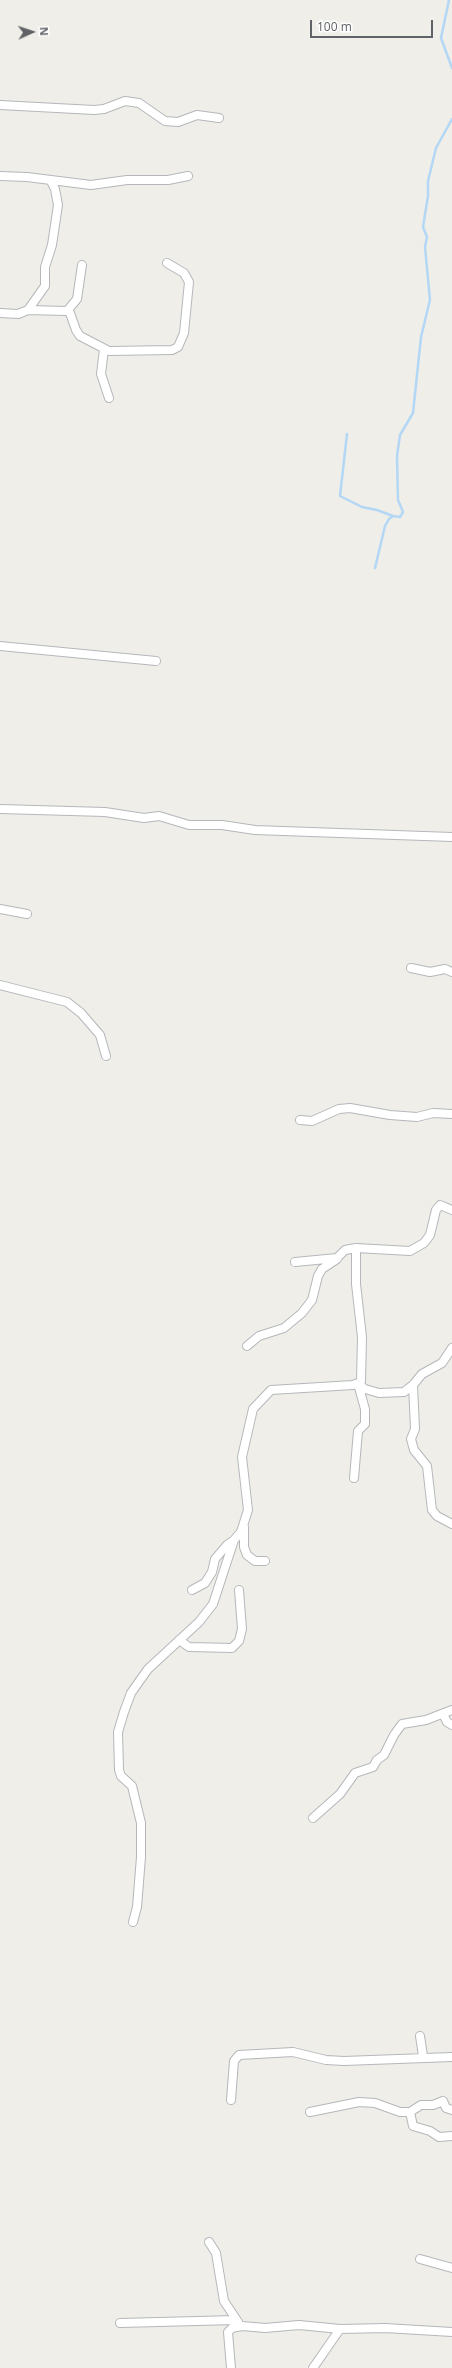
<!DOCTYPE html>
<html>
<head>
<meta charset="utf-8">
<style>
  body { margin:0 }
  #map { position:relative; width:452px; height:2368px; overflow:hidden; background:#efeee8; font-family:"Open Sans",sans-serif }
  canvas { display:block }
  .north { position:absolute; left:12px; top:12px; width:40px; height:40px; -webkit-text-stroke:3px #fff; paint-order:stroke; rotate:87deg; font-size:11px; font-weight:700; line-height:16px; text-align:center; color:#5f6266 }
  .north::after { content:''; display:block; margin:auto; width:14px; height:18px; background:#5f6266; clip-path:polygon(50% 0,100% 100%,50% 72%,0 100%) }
  .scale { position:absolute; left:310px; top:20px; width:123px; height:18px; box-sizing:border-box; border:2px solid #5f6266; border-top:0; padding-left:5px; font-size:12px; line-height:14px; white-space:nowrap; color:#5f6266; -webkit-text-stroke:3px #fff; paint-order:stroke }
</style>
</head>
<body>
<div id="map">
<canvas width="452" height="2368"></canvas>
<div class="north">N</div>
<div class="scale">100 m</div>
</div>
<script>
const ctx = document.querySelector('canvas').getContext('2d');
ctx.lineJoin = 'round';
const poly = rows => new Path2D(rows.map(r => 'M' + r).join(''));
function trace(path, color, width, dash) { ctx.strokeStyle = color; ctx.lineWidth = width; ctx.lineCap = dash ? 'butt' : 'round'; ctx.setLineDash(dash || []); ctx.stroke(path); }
trace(poly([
  [449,0,441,38,452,68],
  [347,434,340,496,362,507,377,510,393,516],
  [375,568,385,526,389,519,393,516,400,517,403,512,398,500,397,456,400,435,413,413,421,337,430,300,425,247,427,237,423,227,428,196,428,181,436,148,452,119]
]), '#b3d7f5', 2.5);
const street = poly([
  [0,105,94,110,104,109,125,101,139,103,165,121,178,122,197,115,219,118],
  [0,176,27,177,91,185,127,180,168,180,188,176],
  [28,310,67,311,70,313,76,330,80,336,109,351,172,350,178,347,184,333,189,282,184,273,167,263],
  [67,311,77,299,82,265],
  [0,313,18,314,28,310,45,286,45,267,52,245,58,205,55,189,51,181],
  [104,349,101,374,109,398],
  [0,646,156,661],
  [0,809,105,812,144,818,159,816,189,825,222,825,255,830,452,837],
  [0,909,27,914],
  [411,968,430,972,445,969,452,972],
  [0,985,67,1002,81,1013,100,1035,106,1056],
  [300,1120,312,1121,339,1109,350,1108,390,1115,417,1117,433,1113,452,1114],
  [295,1262,337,1258,345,1250,356,1248,410,1251,424,1243,430,1235,436,1210,440,1205,452,1210],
  [247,1346,259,1336,284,1328,302,1313,312,1300,318,1276,322,1269,337,1259],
  [358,1384,365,1389,379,1393,404,1392,413,1385,422,1374,442,1363,452,1348],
  [413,1385,415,1429,411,1439,414,1450,427,1466,432,1510,437,1516,452,1524],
  [354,1478,358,1431,365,1424,365,1409,358,1384],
  [244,1527,244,1547,247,1555,255,1561,265,1561],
  [192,1590,205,1583,212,1572,215,1559,227,1545,234,1540],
  [179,1640,189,1647,232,1648,239,1641,242,1629,239,1590],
  [443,1714,447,1722,452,1725],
  [313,1818,340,1794,355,1773,373,1767,377,1760,384,1755,394,1735,402,1724,426,1720,452,1710],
  [133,1922,137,1907,141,1857,141,1823,132,1786,121,1776,119,1770,118,1732,124,1712,131,1693,148,1669,199,1622,213,1604,234,1540,241,1532,248,1510,242,1457,253,1409,271,1390,353,1385,361,1382,362,1337,356,1284,356,1248],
  [420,2036,423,2056],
  [231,2100,234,2061,239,2055,293,2052,326,2060,344,2061,452,2057],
  [310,2112,359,2102,375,2103,400,2112,410,2112,421,2105,433,2105,443,2101,446,2108,452,2110],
  [410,2112,413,2126,430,2131,439,2137,452,2136],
  [209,2242,216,2253,224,2301,238,2322],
  [420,2259,452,2268],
  [120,2323,236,2320],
  [231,2368,228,2332,232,2328,242,2326,265,2328,299,2325,340,2329,385,2328,452,2332],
  [313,2368,340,2329]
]);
trace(street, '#b5b7bb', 10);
trace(street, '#fff', 8);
</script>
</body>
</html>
